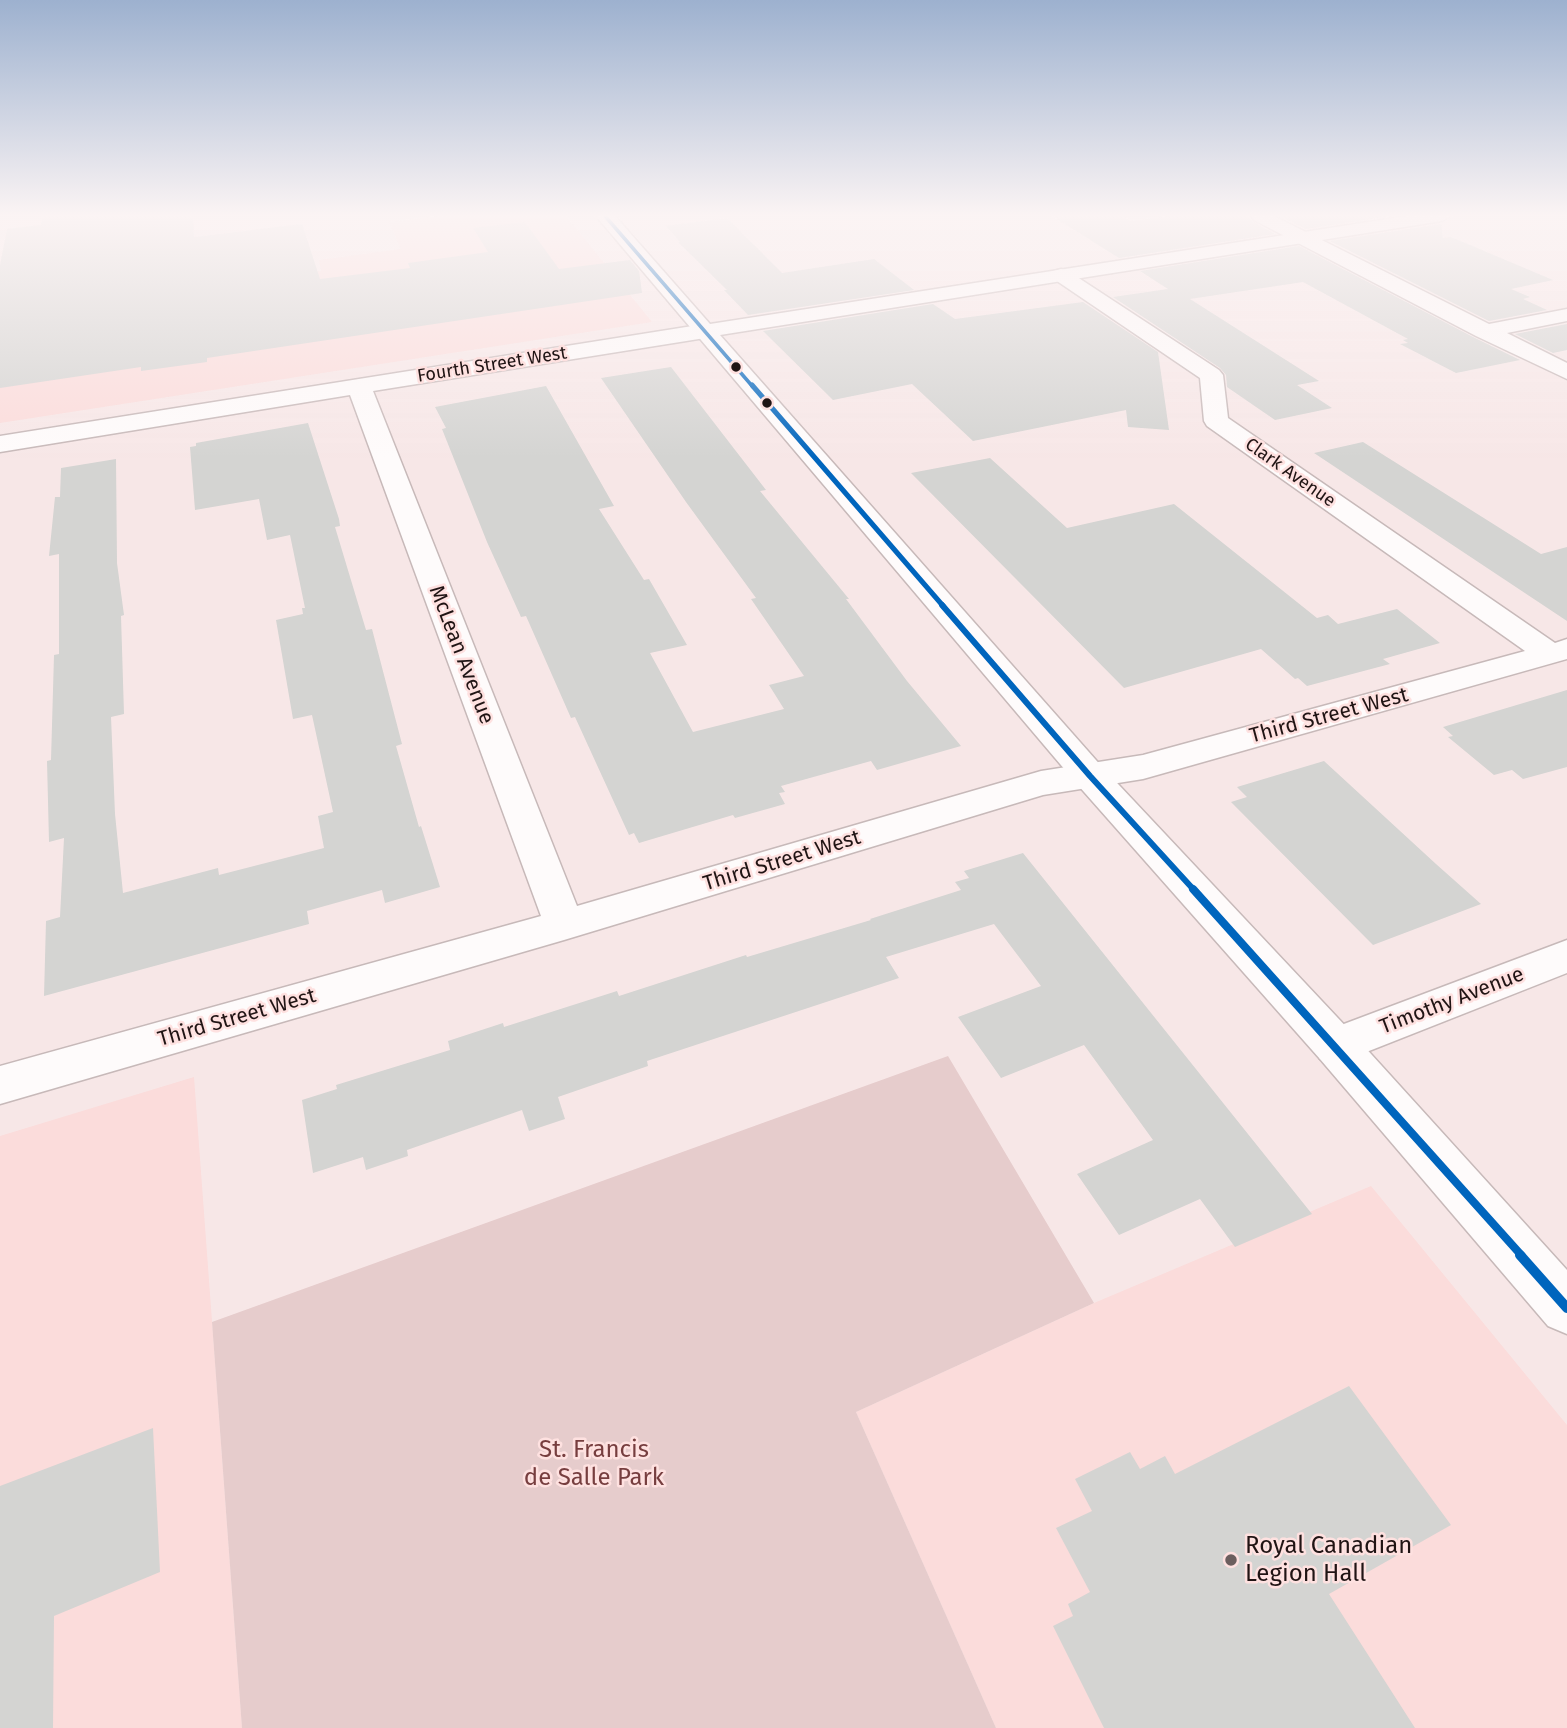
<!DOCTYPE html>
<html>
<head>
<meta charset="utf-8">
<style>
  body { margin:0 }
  canvas { display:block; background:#f7e7e7 }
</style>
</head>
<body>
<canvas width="1567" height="1728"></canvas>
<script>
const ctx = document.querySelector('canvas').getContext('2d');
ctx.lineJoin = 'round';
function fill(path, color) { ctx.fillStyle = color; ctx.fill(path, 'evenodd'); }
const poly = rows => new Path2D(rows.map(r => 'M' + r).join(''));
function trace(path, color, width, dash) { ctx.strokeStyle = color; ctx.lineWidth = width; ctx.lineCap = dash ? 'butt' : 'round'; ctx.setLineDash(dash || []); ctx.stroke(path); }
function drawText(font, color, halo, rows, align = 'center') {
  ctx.font = font + ' "Fira Sans",sans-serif'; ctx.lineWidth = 5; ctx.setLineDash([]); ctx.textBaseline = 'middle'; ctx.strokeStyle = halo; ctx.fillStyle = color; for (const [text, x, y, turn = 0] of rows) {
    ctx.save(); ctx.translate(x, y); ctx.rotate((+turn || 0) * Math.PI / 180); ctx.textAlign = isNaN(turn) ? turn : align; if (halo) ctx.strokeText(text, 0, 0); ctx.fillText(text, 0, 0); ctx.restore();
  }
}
fill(poly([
  [437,216,566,216,652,322,0,423,0,324,207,286,321,271,319,260,401,249,389,222],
  [194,1077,242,1728,0,1728,0,1136],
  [1371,1186,1567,1425,1567,1728,996,1728,856,1412,1094,1303]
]), '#fbdcdb');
fill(poly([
  [948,1056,1094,1303,856,1412,996,1728,242,1728,212,1322]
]), '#e6cccc');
fill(poly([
  [42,216,193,216,194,237,302,224,320,279,410,268,408,263,488,252,473,228,525,222,559,269,630,260,639,271,642,293,207,358,207,362,141,371,141,367,0,388,0,265,7,229,41,225],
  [1052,216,1123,216,1131,221,1168,216,1248,216,1253,222,1275,234,1119,258],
  [1280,216,1390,216,1306,229],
  [727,218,782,273,874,259,914,290,748,315,724,290,727,290,678,242,680,242,666,226],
  [1441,224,1443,238,1451,237,1553,280,1511,289,1530,297,1523,299,1547,310,1489,321,1330,241],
  [1299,246,1475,338,1520,360,1456,373,1400,344,1408,343,1403,340,1408,339,1303,282,1190,299,1319,381,1297,385,1332,408,1275,420,1227,387,1226,375,1220,368,1113,297,1168,289,1140,271],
  [1083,302,1158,352,1169,430,1128,427,1126,410,973,441,912,384,833,400,763,331,933,304,955,319],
  [1567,324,1567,350,1553,353,1515,334],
  [671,367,766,490,760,491,849,599,846,599,907,681,961,746,877,770,871,761,781,786,785,792,779,793,785,804,735,818,733,815,639,843,634,833,629,835,575,717,571,718,526,616,521,617,487,542,442,429,446,428,435,407,546,386,614,506,599,509,644,580,649,579,687,645,650,653,693,732,784,709,769,685,804,676,751,599,756,598,686,502,601,378],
  [308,423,339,519,340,526,335,527,366,630,372,629,402,744,396,746,419,827,421,826,440,887,385,903,382,890,307,911,309,924,44,996,46,921,60,917,64,838,49,842,47,761,51,760,54,655,59,654,59,554,49,556,55,497,60,497,61,468,116,459,117,563,124,615,121,616,124,714,111,717,115,814,123,893,218,868,219,875,324,848,318,816,333,812,312,715,293,719,276,620,303,614,302,608,305,608,290,535,267,540,259,499,195,510,190,447,196,446,196,443],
  [1363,442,1541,554,1567,547,1567,621,1314,453],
  [990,458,1067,528,1174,504,1317,618,1328,615,1338,624,1397,609,1440,643,1383,659,1390,664,1307,686,1298,678,1295,679,1261,649,1124,688,911,473],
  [1567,690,1567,767,1523,779,1512,770,1494,775,1448,737,1453,736,1443,727],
  [1324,761,1436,864,1481,904,1373,945,1231,802,1247,797,1237,787],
  [1023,853,1312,1214,1235,1247,1200,1199,1119,1235,1077,1174,1153,1140,1084,1045,1001,1078,958,1017,1041,986,994,924,886,957,899,978,647,1061,648,1066,558,1097,565,1119,529,1131,522,1110,407,1150,408,1156,366,1170,363,1157,313,1173,302,1100,337,1089,336,1085,450,1050,448,1041,503,1023,504,1027,617,991,619,996,746,955,747,957,871,920,870,919,961,890,955,882,969,878,964,871],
  [1349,1386,1451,1525,1329,1594,1415,1728,1104,1728,1053,1626,1073,1616,1068,1604,1090,1592,1056,1528,1092,1511,1075,1479,1130,1452,1140,1469,1165,1456,1175,1474],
  [153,1428,160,1572,54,1616,53,1728,0,1728,0,1486]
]), '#d4d4d2');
const minor = poly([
  [1251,216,1274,216,1489,324,1567,309,1567,321,1507,333,1567,363,1567,379,1476,336,1254,220,1251,216],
  [1061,269,1068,271,1219,370,1223,375,1228,418,1555,643,1567,639,1567,659,1143,779,1043,795,564,940,0,1104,0,1066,541,916,350,395,0,452,0,436,705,324,713,326,716,331,713,336,705,338,373,391,577,906,1041,771,1143,755,1525,651,1207,426,1204,421,1200,378,1054,279,1051,275,1054,271,1061,269],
  [1567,940,1567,973,1336,1064,1320,1059,1314,1046,1320,1033,1567,940]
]);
const tertiary = poly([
  [596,216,615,216,710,324,1407,216,1451,216,1442,221,720,335,1103,768,1352,1033,1567,1270,1567,1334,1548,1326,1320,1059,1077,784,596,216]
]);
trace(minor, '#c7b9b9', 3);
trace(tertiary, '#c7b9b9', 3);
fill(minor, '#fefbfb');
fill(tertiary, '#fefbfb');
trace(poly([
  [605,216,753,387]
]), '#0065bd', 3.5);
trace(poly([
  [752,385,944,607]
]), '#0065bd', 5);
trace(poly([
  [942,605,1090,776,1194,890]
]), '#0065bd', 6);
trace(poly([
  [1193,889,1522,1256]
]), '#0065bd', 8);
trace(poly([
  [1520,1255,1567,1308]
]), '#0065bd', 10);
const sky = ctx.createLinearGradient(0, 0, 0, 458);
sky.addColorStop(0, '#9db1cf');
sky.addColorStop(0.47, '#fbf4f4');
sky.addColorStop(1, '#fbf4f400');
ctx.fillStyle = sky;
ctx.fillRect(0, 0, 1567, 458);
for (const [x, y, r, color] of [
  [736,367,6,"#201414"],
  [767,403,6,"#201414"],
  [1231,1560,7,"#6b5e5e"]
]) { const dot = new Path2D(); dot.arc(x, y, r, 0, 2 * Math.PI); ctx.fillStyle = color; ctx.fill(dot); trace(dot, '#fee1e0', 2.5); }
drawText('18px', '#201414', '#fee1e0', [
  ["Fourth Street West",492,365,-9],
  ["Clark Avenue",1290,473,35]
]);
drawText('21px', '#201414', '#fee1e0', [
  ["McLean Avenue",461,655,69],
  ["Third Street West",1329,716,-15],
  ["Third Street West",782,861,-17],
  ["Timothy Avenue",1452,1001,-21],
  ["Third Street West",237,1018,-16]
]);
drawText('24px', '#773e3f', '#fee1e0', [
  ["St. Francis",594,1450],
  ["de Salle Park",594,1478]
]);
drawText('24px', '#201414', '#fee1e0', [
  ["Royal Canadian",1245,1546],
  ["Legion Hall",1245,1574]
], 'left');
</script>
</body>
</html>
